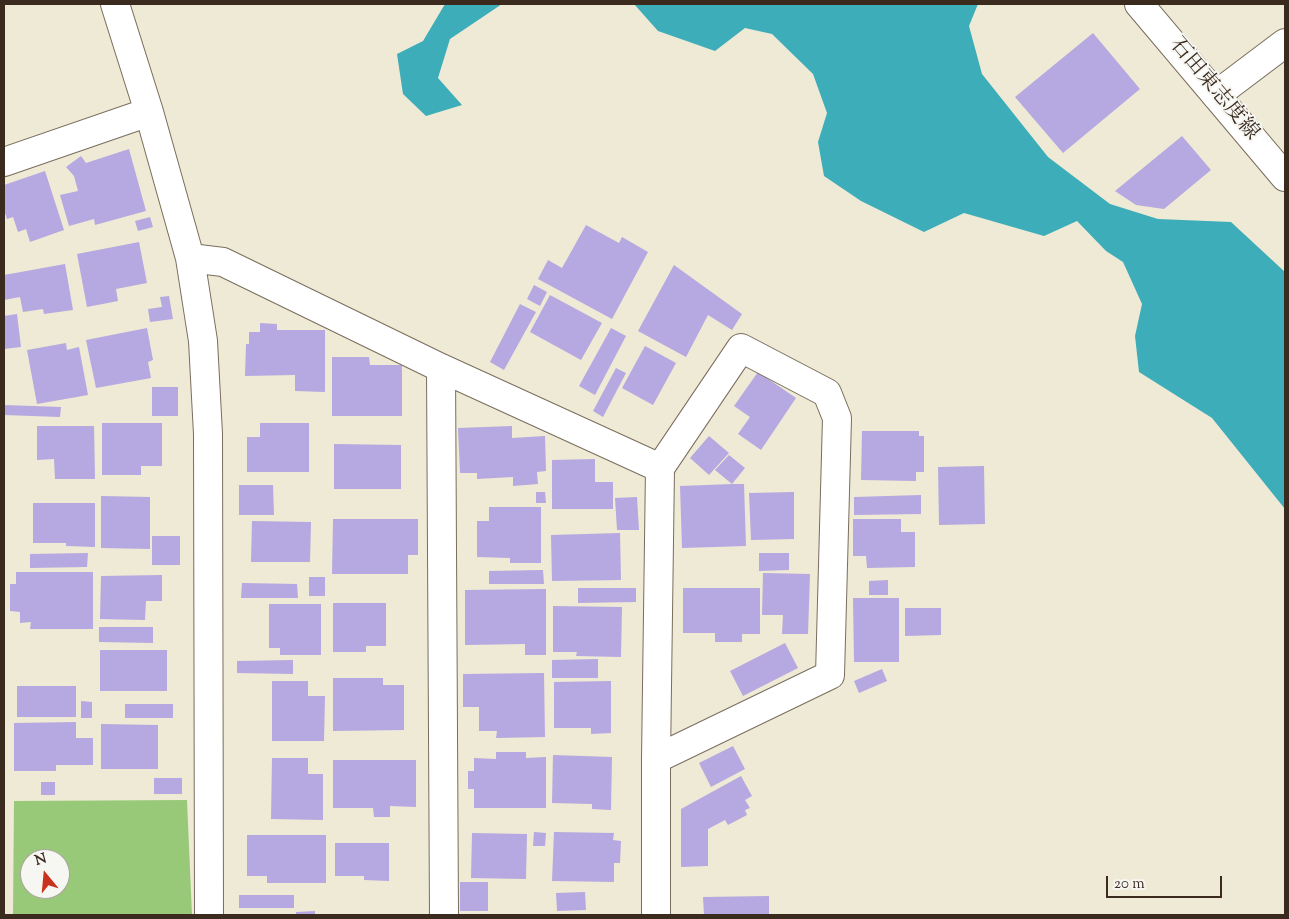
<!DOCTYPE html>
<html>
<head>
<meta charset="utf-8">
<style>
  body { margin:0 }
  #map { position:relative; width:1289px; height:919px; overflow:hidden; background:#eeead5; font-family:"Sorts Mill Goudy",serif }
  canvas { display:block }
  .frame { position:absolute; inset:0; border:5px solid #3b2a1e; pointer-events:none }
  .north { position:absolute; left:20px; top:849px; width:50px; height:50px; box-sizing:border-box; background:#f6f6f2; border:1px solid #aba49d; border-radius:50%; rotate:343deg; font-size:14px; font-weight:700; line-height:20px; text-align:center; color:#3b2a1e }
  .north::after { content:''; display:block; margin:auto; width:18px; height:22px; background:#c8321e; clip-path:polygon(50% 0,100% 100%,50% 72%,0 100%) }
  .scale { position:absolute; left:1106px; top:876px; width:116px; height:22px; box-sizing:border-box; border:2px solid #3b2a1e; border-top:0; padding-left:6px; font-size:15px; line-height:18px; white-space:nowrap; color:#3b2a1e; -webkit-text-stroke:4px #f6f6f2; paint-order:stroke }
</style>
</head>
<body>
<div id="map">
<canvas width="1289" height="919"></canvas>
<div class="frame"></div>
<div class="north">N</div>
<div class="scale">20 m</div>
</div>
<script>
const ctx = document.querySelector('canvas').getContext('2d');
ctx.lineJoin = 'round';
function fill(path, color) { ctx.fillStyle = color; ctx.fill(path, 'evenodd'); }
const poly = rows => new Path2D(rows.map(r => 'M' + r).join(''));
function trace(path, color, width, dash) { ctx.strokeStyle = color; ctx.lineWidth = width; ctx.lineCap = dash ? 'butt' : 'round'; ctx.setLineDash(dash || []); ctx.stroke(path); }
function drawText(font, color, halo, rows, align = 'center') {
  ctx.font = font + ' "Sorts Mill Goudy","Noto Serif JP",serif'; ctx.lineWidth = 4; ctx.setLineDash([]); ctx.textBaseline = 'middle'; ctx.strokeStyle = halo; ctx.fillStyle = color; for (const [text, x, y, turn = 0] of rows) {
    ctx.save(); ctx.translate(x, y); ctx.rotate((+turn || 0) * Math.PI / 180); ctx.textAlign = isNaN(turn) ? turn : align; if (halo) ctx.strokeText(text, 0, 0); ctx.fillText(text, 0, 0); ctx.restore();
  }
}
fill(poly([
  [187,800,192,915,13,915,14,801],
  [30,859,60,859,60,889,30,889]
]), '#98c979');
fill(poly([
  [445,4,502,4,450,39,438,78,462,105,426,116,403,94,397,54,423,41],
  [634,4,978,4,969,26,982,74,1048,157,1110,204,1158,219,1231,222,1285,272,1285,509,1212,418,1139,372,1135,336,1142,304,1123,262,1106,251,1077,221,1044,236,964,213,924,232,861,201,824,176,818,142,827,113,813,74,772,34,745,28,715,51,658,31]
]), '#3dadba');
fill(poly([
  [1093,33,1140,89,1063,153,1015,97],
  [1182,136,1211,170,1164,209,1136,205,1115,191],
  [129,149,146,211,95,225,94,219,69,226,60,195,78,191,74,176,66,167,81,156,86,163],
  [45,171,64,230,30,242,26,229,18,232,13,217,7,219,4,210,4,185],
  [150,217,153,227,138,231,135,221],
  [586,225,619,243,622,237,648,252,612,319,538,279,548,260,562,268],
  [139,242,147,283,116,289,118,301,87,307,77,254],
  [65,264,73,310,44,314,43,309,23,312,20,297,4,300,4,275],
  [674,265,742,314,732,330,708,315,686,357,638,331],
  [534,285,547,292,540,306,527,299],
  [550,295,602,323,581,360,530,332],
  [169,296,173,319,150,322,148,309,162,307,160,297],
  [520,304,536,312,504,370,490,362],
  [17,314,21,347,4,349,4,316],
  [260,323,277,324,277,330,325,330,325,392,295,391,295,375,245,376,246,344,249,344,249,332,260,332],
  [147,328,153,360,148,362,151,378,96,388,86,340],
  [611,328,626,336,595,395,579,386],
  [66,343,67,350,79,347,88,395,37,404,27,350],
  [645,346,676,363,653,405,622,388],
  [332,357,369,357,370,365,402,365,402,416,332,416],
  [616,368,626,373,603,417,593,411],
  [758,372,796,398,761,450,738,434,750,417,734,406],
  [152,387,178,387,178,416,152,416],
  [4,405,61,407,60,417,4,415],
  [102,423,162,423,162,466,141,466,141,475,102,475],
  [260,423,309,423,309,472,247,472,247,437,260,437],
  [37,426,94,426,95,479,55,479,54,459,37,460],
  [512,426,512,438,545,436,546,471,537,472,538,484,513,486,513,477,477,479,477,473,460,473,458,428],
  [862,431,919,431,919,436,924,436,924,472,916,472,916,481,861,480],
  [709,436,729,453,709,475,690,458],
  [334,444,401,445,401,489,334,489],
  [729,455,745,468,732,484,715,470],
  [595,459,595,482,613,482,613,509,552,509,552,460],
  [984,466,985,524,939,525,938,467],
  [733,484,744,484,746,546,682,548,680,486],
  [239,485,273,485,274,515,239,515],
  [536,492,545,492,546,503,536,503],
  [794,492,794,539,751,540,749,493],
  [921,495,921,514,854,515,854,497],
  [101,496,150,497,150,549,101,548],
  [637,497,639,530,617,530,615,498],
  [33,503,95,503,95,547,66,546,66,543,33,543],
  [489,507,541,507,541,563,510,563,510,558,477,557,477,521,489,521],
  [333,519,418,519,418,555,408,555,408,574,332,574],
  [853,519,901,519,901,532,915,532,915,567,867,568,866,556,853,556],
  [252,521,311,522,310,562,251,562],
  [620,533,621,580,552,581,551,535],
  [152,536,180,536,180,565,152,565],
  [88,553,87,567,30,568,30,554],
  [759,553,789,553,789,570,759,571],
  [543,570,544,584,489,584,489,571],
  [16,572,93,572,93,629,30,629,31,622,20,623,20,612,10,611,10,584,16,584],
  [763,573,810,574,808,634,782,634,783,615,762,615],
  [162,575,162,601,146,601,145,620,100,619,101,576],
  [309,577,325,577,325,596,309,596],
  [888,580,888,595,869,595,869,581],
  [242,583,297,584,298,598,241,598],
  [578,588,636,588,636,602,578,603],
  [683,588,760,588,760,634,742,634,742,642,715,642,715,633,683,633],
  [546,589,546,655,525,655,525,644,465,645,465,590],
  [853,598,899,598,899,662,854,662],
  [333,603,386,603,386,646,366,646,366,652,333,652],
  [269,604,321,604,321,655,280,655,280,648,269,648],
  [553,606,622,607,621,657,576,656,577,652,553,652],
  [905,608,941,608,941,635,905,636],
  [99,627,153,627,153,643,99,642],
  [785,643,798,668,743,696,730,671],
  [100,650,167,650,167,691,100,691],
  [598,659,598,678,552,678,552,660],
  [293,660,293,674,237,673,237,661],
  [882,669,887,681,859,693,854,681],
  [544,673,545,737,496,738,497,731,479,731,479,707,463,707,463,674],
  [333,678,383,678,383,685,404,685,404,730,333,731],
  [272,681,308,681,308,696,325,696,324,741,272,741],
  [611,681,611,733,591,734,591,728,554,728,554,682],
  [17,686,76,686,76,717,17,717],
  [81,701,92,702,92,718,81,718],
  [125,704,173,704,173,718,125,718],
  [76,722,76,738,93,738,93,765,56,765,56,771,14,771,14,723],
  [101,724,158,725,158,769,101,769],
  [733,746,745,769,711,787,699,763],
  [496,752,526,752,526,758,546,757,546,808,474,808,474,789,468,789,468,771,474,771,474,758,496,759],
  [553,755,612,757,611,810,592,809,592,804,552,803],
  [272,758,308,758,308,774,323,774,323,820,271,819],
  [333,760,416,760,416,807,390,806,390,817,374,817,373,808,333,808],
  [741,776,752,796,745,800,750,808,745,810,747,815,728,825,725,820,708,829,708,866,681,867,681,809],
  [154,778,182,778,182,794,154,794],
  [41,782,55,782,55,795,41,795],
  [534,832,546,833,545,846,533,846],
  [554,832,614,833,613,840,621,841,620,863,614,863,614,882,552,881],
  [472,833,527,834,526,879,471,878],
  [247,835,326,835,326,883,267,883,267,876,247,876],
  [335,843,389,843,389,881,364,880,364,876,335,876],
  [460,882,488,882,488,911,460,911],
  [585,892,586,910,557,911,556,893],
  [239,895,294,895,294,908,239,908],
  [769,896,769,915,704,915,703,897],
  [315,911,315,915,296,915,296,912]
]), '#b6a8e0');
const minor = poly([
  [115,4,149,112,190,258,203,341,208,434,209,915],
  [1216,95,1285,43],
  [4,162,149,112],
  [190,258,223,262,441,368,660,468],
  [441,368,444,915],
  [656,915,656,759,660,468,741,348,827,393,837,418,830,675,656,759]
]);
const major = poly([
  [1139,4,1285,177]
]);
trace(minor, '#7a6d5e', 30);
trace(major, '#7a6d5e', 30);
trace(minor, '#fff', 28);
trace(major, '#fff', 28);
drawText('21px', '#3b2a1e', '#f6f6f2', [
  ["石田東志度線",1213,90,50]
]);
</script>
</body>
</html>
